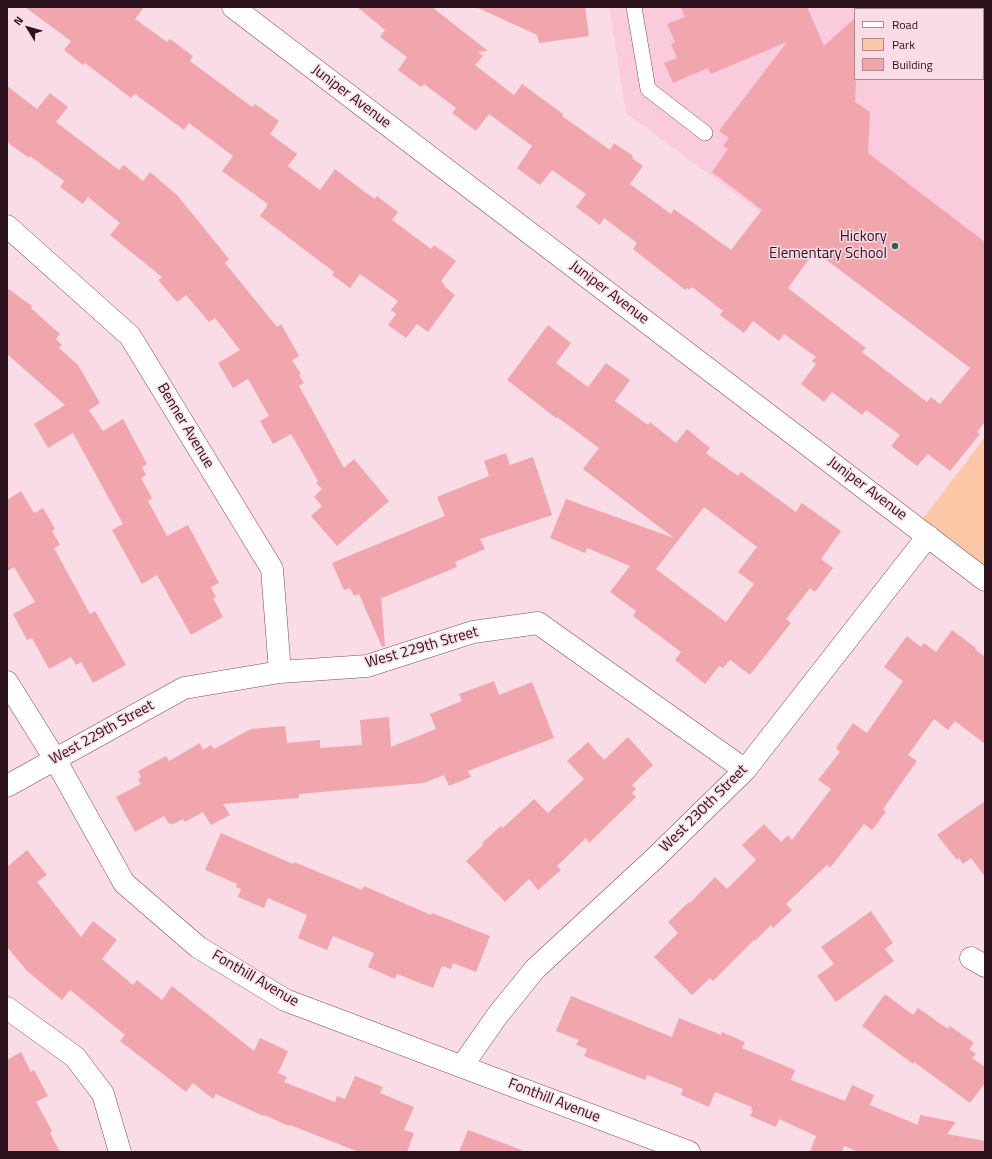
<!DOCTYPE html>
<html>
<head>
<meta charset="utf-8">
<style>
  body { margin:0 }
  #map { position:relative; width:992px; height:1159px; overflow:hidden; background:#fadce7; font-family:"Titillium Web",sans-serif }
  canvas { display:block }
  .frame { position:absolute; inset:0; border:8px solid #2b121d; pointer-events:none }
  .legend { position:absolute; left:854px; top:8px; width:130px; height:72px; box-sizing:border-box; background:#fadce7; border:1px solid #a78b96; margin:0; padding:5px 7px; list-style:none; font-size:12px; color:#2b121d }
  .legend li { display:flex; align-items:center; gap:8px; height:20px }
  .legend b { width:20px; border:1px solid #a78b96 }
  .north { position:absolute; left:8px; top:8px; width:40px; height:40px; -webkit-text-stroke:3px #fadce7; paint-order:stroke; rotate:307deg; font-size:11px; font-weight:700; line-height:16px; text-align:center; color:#2b121d }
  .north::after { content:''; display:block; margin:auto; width:14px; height:18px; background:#2b121d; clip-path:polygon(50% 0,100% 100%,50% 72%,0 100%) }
</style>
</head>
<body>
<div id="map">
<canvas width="992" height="1159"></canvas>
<div class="frame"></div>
<ul class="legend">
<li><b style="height:5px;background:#fff"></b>Road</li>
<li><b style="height:11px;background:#fdc8a7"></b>Park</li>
<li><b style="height:11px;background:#f1a6ad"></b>Building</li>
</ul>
<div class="north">N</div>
</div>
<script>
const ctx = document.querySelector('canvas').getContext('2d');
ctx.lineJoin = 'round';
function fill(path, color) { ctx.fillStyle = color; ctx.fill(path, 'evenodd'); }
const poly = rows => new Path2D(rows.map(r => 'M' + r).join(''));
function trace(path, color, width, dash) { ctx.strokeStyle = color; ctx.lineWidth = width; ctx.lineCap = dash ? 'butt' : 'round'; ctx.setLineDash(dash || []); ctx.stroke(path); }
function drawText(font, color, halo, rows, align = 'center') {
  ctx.font = font + ' "Titillium Web",sans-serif'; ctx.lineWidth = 3; ctx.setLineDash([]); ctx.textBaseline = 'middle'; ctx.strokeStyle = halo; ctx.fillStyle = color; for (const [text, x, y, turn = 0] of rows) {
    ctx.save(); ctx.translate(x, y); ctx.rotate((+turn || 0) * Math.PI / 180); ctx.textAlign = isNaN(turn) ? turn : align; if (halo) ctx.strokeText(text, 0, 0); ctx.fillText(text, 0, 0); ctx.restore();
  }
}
fill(poly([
  [609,7,985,7,985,378,626,113],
  [855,9,983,9,983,79,855,79]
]), '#facadd');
fill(poly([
  [985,437,985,577,918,525]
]), '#fdc8a7');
fill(poly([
  [25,7,144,7,135,19,167,42,170,39,193,56,190,61,252,107,255,104,279,121,270,134,297,154,288,166,320,190,335,169,366,193,375,199,377,196,398,212,392,220,431,249,434,245,456,261,441,281,445,285,444,286,455,295,428,332,417,324,406,338,388,325,396,314,391,310,398,301,360,274,350,288,332,275,334,272,260,216,267,206,266,205,268,204,222,171,233,156,189,123,184,130,135,94,131,98,85,63,83,65,64,50,71,41],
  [357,7,432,7,488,51,478,52,483,56,475,65,514,95,522,84,563,114,562,116,610,150,614,143,633,156,632,158,643,166,630,184,671,214,674,209,731,250,762,210,712,172,728,149,723,146,729,138,719,131,787,42,711,74,708,68,673,83,664,63,677,58,671,44,675,42,667,24,685,17,681,7,807,7,824,46,855,18,855,80,856,81,855,102,870,112,868,153,985,242,985,422,977,432,980,434,950,471,928,454,917,466,891,446,900,435,866,410,862,415,832,392,824,402,801,384,816,364,812,361,816,357,784,334,779,341,753,321,744,333,720,315,723,311,692,287,689,290,687,288,685,290,633,249,637,243,604,218,600,225,576,207,586,194,552,170,540,185,517,168,532,146,489,114,476,131,452,113,456,108,424,84,421,87,398,70,407,57,380,37,385,30],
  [815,251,970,368,940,404,931,397,927,402,862,352,866,348,788,288],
  [476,7,585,7,589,36,539,43,537,35],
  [7,86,37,109,50,93,68,107,56,122,119,170,124,165,143,181,150,172,177,195,229,259,225,263,277,327,281,324,299,356,292,360,301,374,299,375,304,383,299,386,344,468,354,459,389,501,337,546,311,516,322,506,314,497,322,489,316,483,318,481,291,434,273,444,260,421,269,416,248,379,233,388,218,363,240,350,215,318,209,322,186,295,177,302,158,280,162,277,110,235,120,223,88,197,83,204,60,187,64,181,30,156,29,158,7,142],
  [7,288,32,306,31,308,60,334,56,339,62,345,59,348,78,365,100,403,89,410,103,431,123,419,147,464,142,467,146,475,141,478,152,498,148,501,167,536,188,525,219,583,211,587,216,597,213,598,223,617,191,635,157,575,142,584,112,530,123,524,73,433,48,448,34,424,65,405,7,354],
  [548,325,571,343,556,363,588,387,606,363,630,380,615,401,648,425,650,422,676,443,687,429,710,448,706,453,738,476,741,472,796,512,802,503,841,531,821,559,833,568,815,592,810,588,786,619,791,623,750,675,730,660,723,668,719,666,705,684,675,660,681,652,633,616,636,611,610,592,630,566,587,548,585,553,550,538,566,499,674,538,583,469,599,448,557,417,556,418,507,380],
  [704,507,757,547,738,572,754,584,726,622,656,569],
  [506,453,510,465,533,457,552,515,480,539,485,549,455,562,457,567,382,598,381,595,385,646,382,647,359,594,354,596,350,588,344,590,332,563,445,516,437,497,489,476,484,461],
  [21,491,34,513,43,508,55,529,52,531,60,545,54,548,90,614,95,611,126,665,93,683,81,662,76,665,71,657,49,669,32,638,27,640,13,614,35,602,14,567,7,571,7,500],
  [952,630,976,648,975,649,985,657,985,744,955,721,948,730,934,719,908,755,917,761,883,809,886,812,872,830,864,824,830,868,827,865,786,904,792,910,773,928,771,925,755,941,754,940,713,981,710,978,692,995,654,957,678,933,668,922,689,902,690,903,715,877,727,889,756,860,742,845,764,824,781,842,788,835,792,840,831,789,818,780,840,752,836,748,853,723,867,733,903,681,884,667,907,636,921,647,924,643,936,652],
  [494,681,499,695,532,682,554,738,468,771,471,777,449,786,444,775,424,783,299,794,299,798,223,804,230,815,211,825,203,812,185,822,183,819,172,825,171,823,169,824,164,816,135,832,116,797,141,784,138,780,141,777,138,771,166,756,169,761,200,743,203,750,211,745,214,749,251,729,285,726,287,743,320,740,320,748,362,745,360,720,389,717,391,747,436,729,430,714,462,701,459,694],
  [628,737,653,765,632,785,636,789,632,793,636,797,589,843,586,838,557,866,561,870,538,890,529,879,505,902,466,861,484,844,482,843,501,826,503,828,534,799,548,813,584,779,567,761,588,742,604,760],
  [985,801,985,877,971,858,963,864,959,858,957,860,937,835],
  [221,833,293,864,294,862,362,890,364,886,431,915,432,913,490,936,476,972,453,963,451,969,442,966,433,988,397,974,395,979,368,967,374,953,333,936,327,950,298,938,307,915,268,898,264,908,238,897,241,889,236,887,237,884,205,870],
  [27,850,47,875,37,882,81,937,93,921,117,940,102,959,133,985,137,980,162,1000,172,986,254,1051,260,1038,288,1051,278,1073,287,1077,284,1082,335,1102,337,1096,345,1099,355,1076,383,1087,380,1093,414,1107,404,1130,414,1133,407,1152,359,1152,290,1125,289,1126,264,1115,263,1116,216,1094,213,1099,193,1083,186,1092,120,1041,125,1035,70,990,62,1000,27,971,7,947,7,867],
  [871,911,893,943,885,949,894,961,836,1002,817,976,834,964,821,947],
  [885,994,913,1015,918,1008,948,1029,950,1026,974,1043,969,1049,976,1054,972,1058,985,1067,985,1083,970,1103,914,1062,913,1064,862,1026],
  [571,996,672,1037,679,1018,721,1035,722,1032,745,1042,742,1048,795,1070,791,1080,845,1101,852,1085,874,1095,870,1105,918,1125,920,1115,956,1122,947,1134,985,1141,985,1152,859,1152,844,1146,842,1152,810,1152,816,1136,779,1119,776,1127,750,1116,753,1110,751,1110,752,1107,715,1092,709,1107,681,1095,683,1089,647,1075,645,1080,584,1056,587,1049,576,1045,579,1040,556,1031],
  [21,1052,31,1072,34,1070,48,1096,36,1102,52,1131,50,1133,60,1152,7,1152,7,1060],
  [468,1130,522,1150,521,1152,459,1152]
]), '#f1a6ad');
const service = poly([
  [634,7,648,89,705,133]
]);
const minor = poly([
  [233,7,985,580],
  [7,226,130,336,272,569,280,672],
  [7,682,55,759,124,883,198,947,285,1000,689,1152],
  [7,786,184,688,280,672,367,666,473,632,538,623,745,770],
  [971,958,985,966],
  [7,1008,75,1057,103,1094,120,1152],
  [462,1066,497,1016,535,969,654,859,745,770,928,536]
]);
trace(service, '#844862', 16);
trace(minor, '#844862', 23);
trace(service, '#fff', 15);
trace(minor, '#fff', 22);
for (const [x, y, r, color] of [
  [895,246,4,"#226453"]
]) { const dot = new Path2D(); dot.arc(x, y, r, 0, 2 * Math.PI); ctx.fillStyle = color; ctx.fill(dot); trace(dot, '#fadce7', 1.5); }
drawText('15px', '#2b121d', '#fadce7', [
  ["Juniper Avenue",351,97,37],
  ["Juniper Avenue",609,293,37],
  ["Benner Avenue",185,426,59],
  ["Juniper Avenue",867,489,37],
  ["West 229th Street",422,648,-16],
  ["West 229th Street",102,733,-29],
  ["West 230th Street",704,809,-45],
  ["Fonthill Avenue",255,979,30],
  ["Fonthill Avenue",554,1101,21]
]);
drawText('15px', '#2b121d', '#fadce7', [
  ["Hickory",887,237],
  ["Elementary School",887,254]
], 'right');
</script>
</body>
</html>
